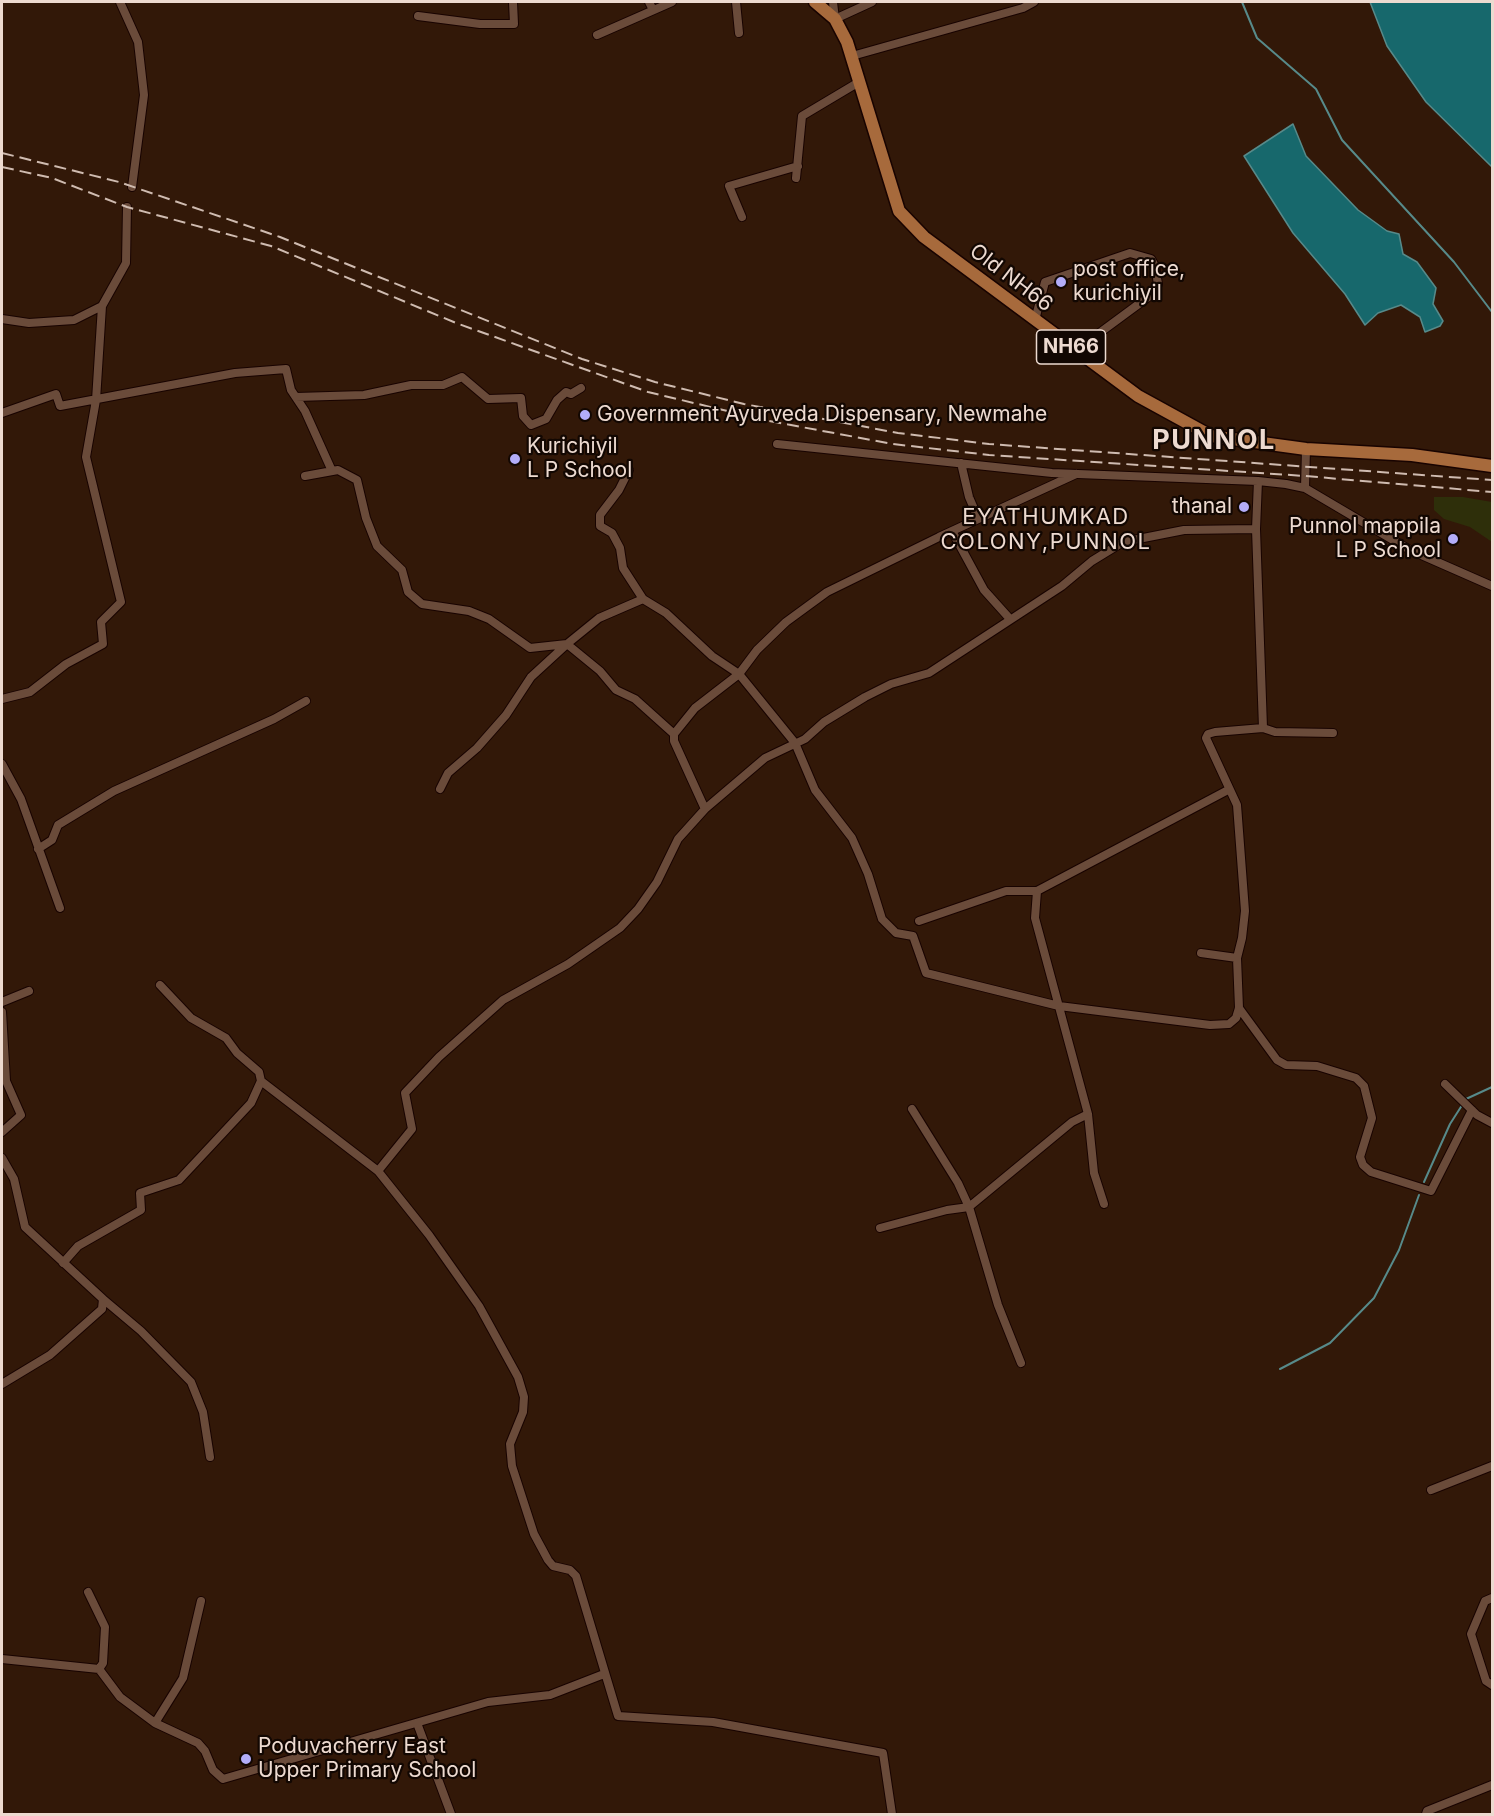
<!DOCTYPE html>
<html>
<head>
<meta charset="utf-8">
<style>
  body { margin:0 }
  #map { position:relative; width:1494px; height:1816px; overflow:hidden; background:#321808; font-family:Inter,sans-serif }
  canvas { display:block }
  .frame { position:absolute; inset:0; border:3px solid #eddad0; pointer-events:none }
</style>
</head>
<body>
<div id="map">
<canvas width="1494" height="1816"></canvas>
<div class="frame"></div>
</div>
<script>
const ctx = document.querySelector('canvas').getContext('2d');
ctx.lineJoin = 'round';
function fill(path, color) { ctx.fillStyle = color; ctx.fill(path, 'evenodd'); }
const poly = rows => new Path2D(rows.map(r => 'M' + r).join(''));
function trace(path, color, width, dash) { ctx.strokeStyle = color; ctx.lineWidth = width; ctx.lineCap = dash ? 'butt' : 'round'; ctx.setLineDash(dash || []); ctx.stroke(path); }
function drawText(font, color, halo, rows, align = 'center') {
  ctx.font = font + ' Inter,sans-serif'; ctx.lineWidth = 4.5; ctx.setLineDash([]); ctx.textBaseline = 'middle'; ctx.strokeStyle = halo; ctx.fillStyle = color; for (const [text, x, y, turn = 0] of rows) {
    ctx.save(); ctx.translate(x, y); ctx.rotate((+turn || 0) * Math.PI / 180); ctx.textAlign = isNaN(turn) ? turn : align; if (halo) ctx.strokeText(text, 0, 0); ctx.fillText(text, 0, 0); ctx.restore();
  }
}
fill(poly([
  [1434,497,1463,497,1492,502,1492,542,1470,527,1444,519,1434,510]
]), '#2e2f0a');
const water = poly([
  [1370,2,1492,2,1492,167,1426,102,1387,46,1370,2],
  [1293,124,1306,156,1358,210,1387,231,1399,234,1403,254,1417,262,1436,288,1433,304,1443,321,1440,326,1425,332,1420,317,1401,305,1378,313,1365,325,1345,294,1293,233,1244,156,1293,124]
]);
fill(water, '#17686c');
trace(water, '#578a8a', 1.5);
trace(poly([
  [1242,2,1257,38,1316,89,1342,140,1454,262,1492,312],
  [1424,1182,1450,1124,1466,1099,1492,1087],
  [1280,1369,1330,1343,1374,1298,1399,1250,1419,1195]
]), '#578a8a', 2);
const minor = poly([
  [120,2,138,42,144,95,132,187],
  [649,2,653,10],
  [736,2,739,33],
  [833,2,835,19,872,2],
  [418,16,480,24,514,24,513,2],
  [597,35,672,2],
  [852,56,1023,8,1034,2],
  [796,178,802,116,859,82],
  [742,217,729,186,798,166],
  [2,319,29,323,74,320,102,306],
  [1035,320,1045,282,1130,253,1151,259,1155,266,1158,284,1155,292,1094,337,1072,348],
  [296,397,364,395,411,385,443,385,462,377,488,399,521,398,523,416,531,425,546,419,557,400,566,392,571,394,581,388],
  [2,413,56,394,60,406,235,373,286,369,291,390,305,411,332,471],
  [777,444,1052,473,1258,481],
  [961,463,969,497,978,518],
  [629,470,619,490,600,515,600,526,612,533,620,548,623,568,643,599,666,613,712,656,739,674,795,743,815,790,852,838,868,874,882,919,896,933,913,936,926,973,1059,1006,1210,1025,1229,1024,1236,1018,1239,1008,1237,958,1242,938,1245,911,1237,805,1206,738,1208,734,1215,732,1263,728,1256,529],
  [305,476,338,470,357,480,366,518,377,546,402,570,408,592,422,604,469,611,489,619,530,648,567,644,600,671,616,690,635,699,674,734],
  [1305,488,1306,449],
  [952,531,984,590,1010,619],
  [2,699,30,692,66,664,103,644,101,622,121,602,86,457,96,400,102,306,126,263,127,207],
  [1263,728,1275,732,1333,733],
  [2,764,21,799,60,908],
  [440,789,448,773,477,748,506,715,531,677,567,644,599,618,643,599],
  [705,809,674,741,674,734,695,708,739,674,757,650,786,622,827,592,939,537,1076,474],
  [38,849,52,840,58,825,114,791,274,719,306,701],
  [919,921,1006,891,1037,891],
  [1201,953,1237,958],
  [2,1002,29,991],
  [1239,1008,1277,1060,1286,1065,1317,1066,1356,1078,1364,1086,1372,1118,1360,1157,1363,1165,1371,1172,1431,1191,1472,1110],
  [2,1012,6,1081,21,1115,2,1132],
  [261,1081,378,1171],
  [1445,1084,1477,1115,1492,1123],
  [912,1109,958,1183,969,1207,998,1305,1021,1363],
  [2,1158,14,1179,25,1227,103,1299,102,1309,50,1355,2,1384],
  [1104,1204,1094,1173,1088,1114,1035,918,1037,891,1228,790],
  [880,1228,947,1210,969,1207,1072,1122,1088,1114],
  [63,1263,78,1246,141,1210,140,1193,179,1180,251,1103,261,1081,259,1072,237,1053,226,1038,191,1018,160,985],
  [103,1299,141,1331,191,1382,203,1412,210,1457],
  [1431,1490,1492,1466],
  [88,1592,105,1627,103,1663,99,1669],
  [1492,1598,1485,1601,1471,1634,1486,1681,1492,1685],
  [2,1659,99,1669,120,1697,155,1723,198,1743,205,1751,213,1770,223,1779,488,1702,550,1695,604,1674],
  [155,1723,183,1678,201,1601],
  [417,1723,451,1814],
  [892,1814,883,1753,713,1722,618,1716,576,1576,570,1570,553,1566,548,1560,534,1534,512,1466,510,1444,523,1412,524,1397,518,1377,479,1306,429,1235,378,1171,412,1129,405,1093,439,1057,503,1000,568,964,620,928,638,909,657,882,678,839,705,809,765,758,805,739,824,722,865,697,891,684,929,673,1062,586,1092,561,1123,542,1184,530,1256,529,1258,481,1286,484,1305,488,1410,550,1492,586],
  [1426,1814,1427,1811,1492,1785]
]);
const primary = poly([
  [815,2,835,19,847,42,899,211,924,237,1138,396,1211,436,1306,449,1412,455,1492,466]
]);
trace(minor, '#180300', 10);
trace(primary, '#180300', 15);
trace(minor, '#6a4b3a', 8);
trace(primary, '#a76a3c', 12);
trace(poly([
  [2,153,119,182,280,237,582,359,655,382,744,404,898,433,989,444,1492,480],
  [2,167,52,178,127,207,271,246,456,323,648,392,769,421,893,444,989,455,1305,476,1492,492]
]), '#cfbbb0', 2, [12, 6]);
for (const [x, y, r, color] of [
  [1061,282,6,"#b3adf9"],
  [585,415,6,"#b3adf9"],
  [515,459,6,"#b3adf9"],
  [1244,507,6,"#b3adf9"],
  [1453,539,6,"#b3adf9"],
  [246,1759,6,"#b3adf9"]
]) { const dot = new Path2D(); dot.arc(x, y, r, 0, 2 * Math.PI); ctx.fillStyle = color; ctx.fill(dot); trace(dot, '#120702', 2); }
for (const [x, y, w] of [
  [1071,347,69]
]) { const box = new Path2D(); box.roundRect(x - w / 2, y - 17, w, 34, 4.5); ctx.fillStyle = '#120702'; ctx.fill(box); trace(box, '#eddad0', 1.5); }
drawText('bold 20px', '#eddad0', null, [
  ["NH66",1071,347]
]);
drawText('21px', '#eddad0', '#120702', [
  ["post office,",1073,270],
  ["kurichiyil",1073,294],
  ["Government Ayurveda Dispensary, Newmahe",597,415],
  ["Kurichiyil",527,447],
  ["L P School",527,471],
  ["thanal",1232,507,"right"],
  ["Punnol mappila",1441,527,"right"],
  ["L P School",1441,551,"right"],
  ["Poduvacherry East",258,1747],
  ["Upper Primary School",258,1771]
], 'left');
drawText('21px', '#eddad0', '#120702', [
  ["Old NH66",1011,278,37]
]);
ctx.letterSpacing = '1.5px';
drawText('22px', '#eddad0', '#120702', [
  ["EYATHUMKAD",1046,517],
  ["COLONY,PUNNOL",1046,542]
]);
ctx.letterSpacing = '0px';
ctx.letterSpacing = '1.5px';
drawText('bold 27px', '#eddad0', '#120702', [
  ["PUNNOL",1214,441]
]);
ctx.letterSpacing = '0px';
</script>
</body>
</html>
